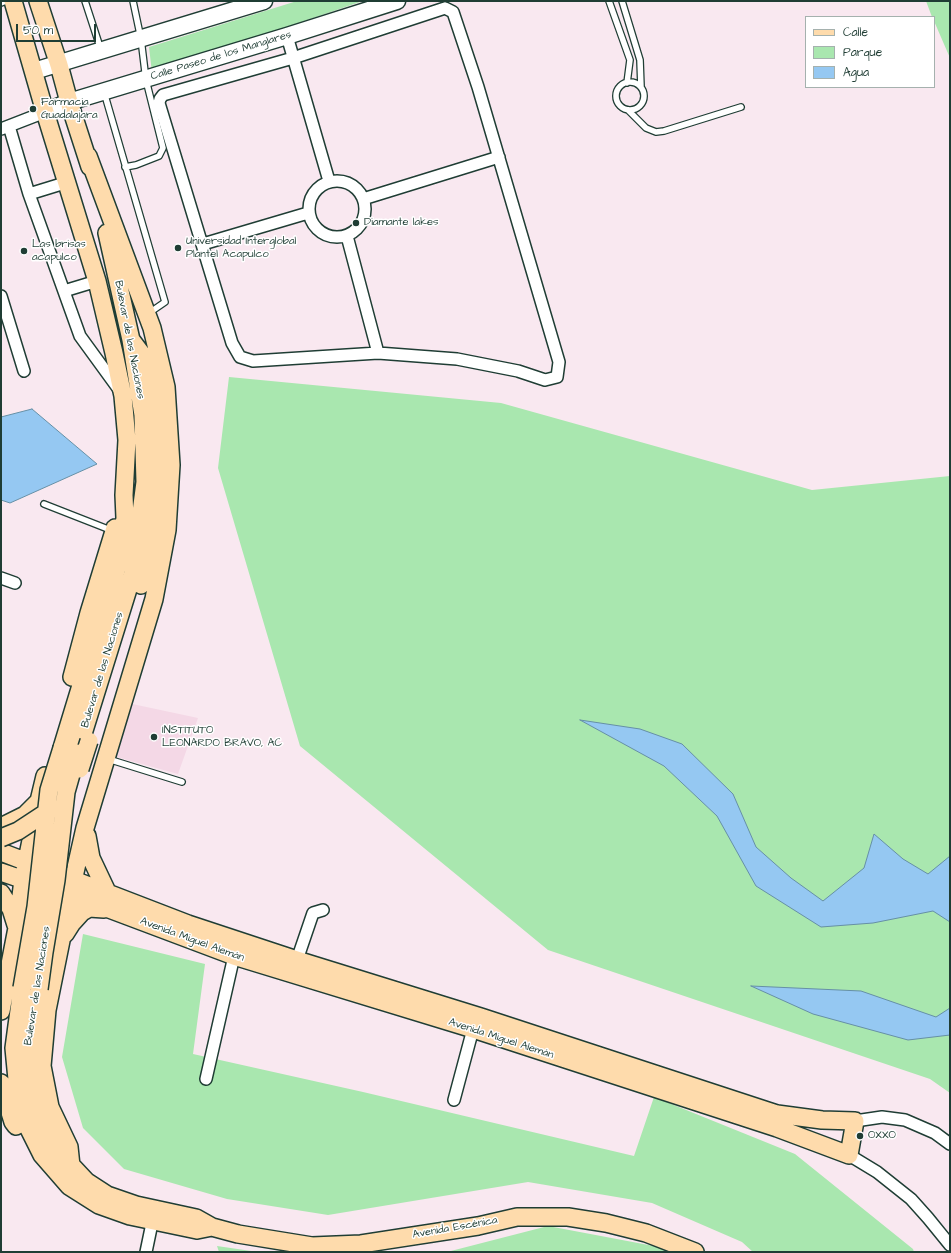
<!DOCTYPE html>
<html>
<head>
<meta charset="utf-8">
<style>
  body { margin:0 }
  #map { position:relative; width:951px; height:1253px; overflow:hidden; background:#f9e8f0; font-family:"Architects Daughter",sans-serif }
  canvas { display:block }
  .frame { position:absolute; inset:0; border:2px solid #1f3d34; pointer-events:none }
  .legend { position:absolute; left:805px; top:16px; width:130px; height:72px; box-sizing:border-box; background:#fff; border:1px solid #a5b1ae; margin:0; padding:5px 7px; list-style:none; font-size:12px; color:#1f3d34 }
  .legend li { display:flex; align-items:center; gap:8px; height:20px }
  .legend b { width:20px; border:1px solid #a5b1ae }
  .scale { position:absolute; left:16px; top:24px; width:80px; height:18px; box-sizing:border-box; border:2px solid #1f3d34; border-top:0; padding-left:5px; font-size:12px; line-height:14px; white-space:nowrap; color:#1f3d34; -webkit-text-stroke:3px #fff; paint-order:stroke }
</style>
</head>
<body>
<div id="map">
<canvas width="951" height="1253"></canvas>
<div class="frame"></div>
<ul class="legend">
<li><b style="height:5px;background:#fedbac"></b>Calle</li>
<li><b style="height:11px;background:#a9e7af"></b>Parque</li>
<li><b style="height:11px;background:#95c8f2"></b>Agua</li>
</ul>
<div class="scale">50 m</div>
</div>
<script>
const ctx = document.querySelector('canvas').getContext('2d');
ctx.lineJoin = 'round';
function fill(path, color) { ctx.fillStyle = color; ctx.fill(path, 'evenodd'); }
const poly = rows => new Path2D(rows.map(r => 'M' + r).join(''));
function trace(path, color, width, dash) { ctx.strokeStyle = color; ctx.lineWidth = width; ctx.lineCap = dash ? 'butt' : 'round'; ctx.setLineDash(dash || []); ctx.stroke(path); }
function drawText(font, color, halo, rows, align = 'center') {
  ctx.font = font + ' "Architects Daughter",sans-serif'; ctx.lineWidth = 3; ctx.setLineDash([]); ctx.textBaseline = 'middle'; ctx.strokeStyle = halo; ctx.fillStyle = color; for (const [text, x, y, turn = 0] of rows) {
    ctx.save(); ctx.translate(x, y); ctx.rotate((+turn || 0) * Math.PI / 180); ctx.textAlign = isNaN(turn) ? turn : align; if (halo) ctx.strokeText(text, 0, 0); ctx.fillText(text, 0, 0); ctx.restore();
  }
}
fill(poly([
  [123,702,198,718,178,774,113,756]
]), '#f4d8e6');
fill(poly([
  [297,1,363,1,152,73,149,47],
  [926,1,950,1,950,58,934,21,934,17,932,17],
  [229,377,501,403,812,490,950,476,950,1093,930,1079,548,950,300,746,218,468],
  [83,934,205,964,193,1054,363,1092,634,1156,654,1097,795,1154,913,1249,914,1252,753,1252,742,1242,652,1203,528,1182,328,1215,227,1199,124,1169,83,1128,62,1057],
  [548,1226,675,1250,677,1252,447,1252],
  [217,1246,258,1252,219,1252]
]), '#a9e7af');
const water = poly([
  [32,409,97,464,10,503,1,500,1,417,32,409],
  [580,720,640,729,682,744,733,794,756,847,791,878,823,901,864,868,874,834,903,859,928,874,950,856,950,922,933,911,873,923,821,927,756,886,717,816,664,766,580,720],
  [751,986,861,991,936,1017,950,1008,950,1035,908,1040,813,1014,751,986]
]);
fill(water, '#95c8f2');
trace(water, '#6690a6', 1);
const lane = poly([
  [85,1,101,50],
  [609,1,630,60,627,83],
  [622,1,640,60,641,87],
  [1,3,6,1],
  '616 96a14 14 0 1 1 28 0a14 14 0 1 1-28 0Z',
  [104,92,165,302,149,313],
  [628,110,646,128,656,132,664,131,741,107],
  [125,167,136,165,159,156,163,148,146,80,141,39,133,1],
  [44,504,113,531],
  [108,759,182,782]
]);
const street = poly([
  [445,8,453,12,478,87,559,362,557,377,545,380,518,371,457,359,378,353,253,361,240,357,232,343,159,103,160,99,163,95,293,58,445,8],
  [287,36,329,181],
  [9,126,29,194,80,336,120,391],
  [1,129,45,112],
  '309 209a28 28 0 1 1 56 0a28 28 0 1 1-56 0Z',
  [29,194,68,182],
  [363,199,499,157],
  [347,236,378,353],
  [203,244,308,213],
  [64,291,97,281],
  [1,296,24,371],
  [1,578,15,583],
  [297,960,313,913,323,910],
  [206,1079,234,956],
  [454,1100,473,1029],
  [855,1121,882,1117,905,1120,935,1133,950,1144],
  [849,1155,877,1172,911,1199,928,1218,950,1245],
  [146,1252,151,1228,150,1220]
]);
const secondary = poly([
  [34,71,264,1],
  [45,112,69,102,287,36,397,1]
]);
const primary = poly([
  [13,1,45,112,97,281,114,353,123,396,127,440,124,495,125,518,117,567,62,748],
  [38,1,59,65,69,102,90,167],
  [132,341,147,361,158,430,159,492,150,548,141,585],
  [72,677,89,613,115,528],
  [77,753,133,573,145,482,143,415,131,340,107,233],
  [1,827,25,815,39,801],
  [87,836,91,858,108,894],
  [1,852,188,924,297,960,481,1017,777,1114,822,1120,855,1121,849,1155,777,1128,473,1029,234,956,109,909,1,872],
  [1,893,11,909,16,925],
  [65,934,72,923,82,912,89,908,104,909],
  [22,988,14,1048,20,1111,42,1155,69,1186,99,1205,130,1216,197,1230,212,1227],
  [39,989,28,1049,33,1105,57,1150,87,1182,107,1195,136,1205,196,1218,212,1227,238,1234,312,1246,361,1244,478,1226,517,1217,568,1217,606,1223,646,1233,695,1252],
  [1,1011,17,928,23,880,39,801,45,776],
  [1,1083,13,1122,16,1126],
  [71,1166,69,1147,50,1107,42,1066,47,1010,73,881,85,828,154,599,167,530,171,465,166,387,152,328,88,156]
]);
trace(lane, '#1f3d34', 8);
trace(street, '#1f3d34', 14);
trace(secondary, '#1f3d34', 19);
trace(primary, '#1f3d34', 20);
trace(lane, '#fff', 5.5);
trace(street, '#fff', 11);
trace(secondary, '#fff', 16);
trace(primary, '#fedbac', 17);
const primaryBridge = poly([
  [80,769,89,741],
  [1,838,18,831,53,808],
  [22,988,36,907,49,790,62,748],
  [39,989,44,952,56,880,66,792,77,753]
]);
trace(primaryBridge, '#1f3d34', 20, []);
trace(primaryBridge, '#fedbac', 17);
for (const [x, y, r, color] of [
  [33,109,4,"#1f3d34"],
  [356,223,4,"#1f3d34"],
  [178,248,4,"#1f3d34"],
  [24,251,4,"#1f3d34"],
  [154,737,4,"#1f3d34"],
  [860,1136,4,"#1f3d34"]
]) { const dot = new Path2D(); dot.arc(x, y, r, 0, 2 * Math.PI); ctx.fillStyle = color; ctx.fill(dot); trace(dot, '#fff', 1.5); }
drawText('11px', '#1f3d34', '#fff', [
  ["Calle Paseo de los Manglares",221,56,-17],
  ["Bulevar de las Naciones",129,340,79],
  ["Bulevar de las Naciones",103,670,-73],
  ["Avenida Miguel Alemán",192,940,20],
  ["Bulevar de las Naciones",38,986,-81],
  ["Avenida Miguel Alemán",501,1039,18],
  ["Avenida Escénica",455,1228,-10]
]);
drawText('11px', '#1f3d34', '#fff', [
  ["Farmacia",41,103],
  ["Guadalajara",41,116],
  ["Diamante lakes",364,223],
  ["Universidad Interglobal",186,242],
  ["Plantel Acapulco",186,255],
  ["Las brisas",32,245],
  ["acapulco",32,258],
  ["INSTITUTO",162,731],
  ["LEONARDO BRAVO, AC",162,744],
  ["OXXO",868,1136]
], 'left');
</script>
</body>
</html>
